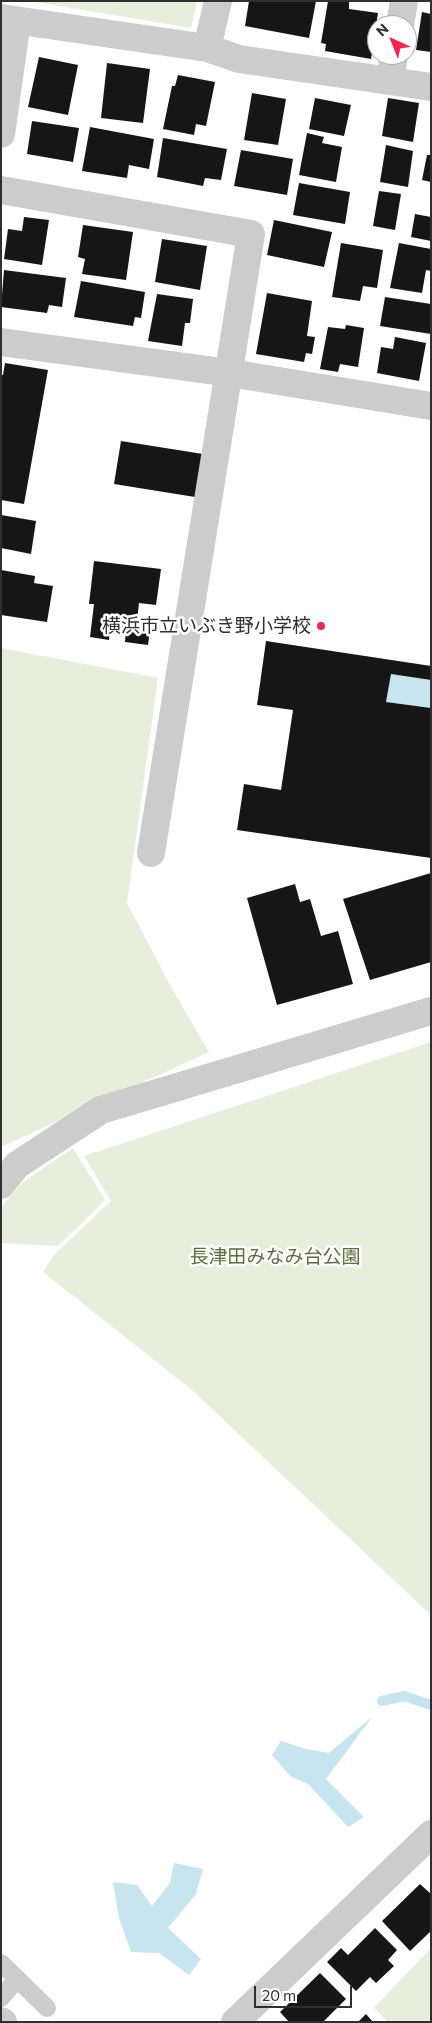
<!DOCTYPE html>
<html>
<head>
<meta charset="utf-8">
<style>
  body { margin:0 }
  #map { position:relative; width:432px; height:2023px; overflow:hidden; background:#fff; font-family:Commissioner,sans-serif }
  canvas { display:block }
  .frame { position:absolute; inset:0; border:2px solid #2f2f2f; pointer-events:none }
  .north { position:absolute; left:367px; top:15px; width:50px; height:50px; box-sizing:border-box; background:#fff; border:1px solid #acacac; border-radius:50%; rotate:316deg; font-size:14px; font-weight:700; line-height:20px; text-align:center; color:#2f2f2f }
  .north::after { content:''; display:block; margin:auto; width:18px; height:22px; background:#f42453; clip-path:polygon(50% 0,100% 100%,50% 72%,0 100%) }
  .scale { position:absolute; left:254px; top:1986px; width:98px; height:22px; box-sizing:border-box; border:2px solid #2f2f2f; border-top:0; padding-left:6px; font-size:15px; line-height:18px; white-space:nowrap; color:#2f2f2f; -webkit-text-stroke:4px #fff; paint-order:stroke }
</style>
</head>
<body>
<div id="map">
<canvas width="432" height="2023"></canvas>
<div class="frame"></div>
<div class="north">N</div>
<div class="scale">20 m</div>
</div>
<script>
const ctx = document.querySelector('canvas').getContext('2d');
ctx.lineJoin = 'round';
function fill(path, color) { ctx.fillStyle = color; ctx.fill(path, 'evenodd'); }
const poly = rows => new Path2D(rows.map(r => 'M' + r).join(''));
function trace(path, color, width, dash) { ctx.strokeStyle = color; ctx.lineWidth = width; ctx.lineCap = dash ? 'butt' : 'round'; ctx.setLineDash(dash || []); ctx.stroke(path); }
function drawText(font, color, halo, rows, align = 'center') {
  ctx.font = font + ' Commissioner,"Noto Sans JP",sans-serif'; ctx.lineWidth = 5; ctx.setLineDash([]); ctx.textBaseline = 'middle'; ctx.strokeStyle = halo; ctx.fillStyle = color; for (const [text, x, y, turn = 0] of rows) {
    ctx.save(); ctx.translate(x, y); ctx.rotate((+turn || 0) * Math.PI / 180); ctx.textAlign = isNaN(turn) ? turn : align; if (halo) ctx.strokeText(text, 0, 0); ctx.fillText(text, 0, 0); ctx.restore();
  }
}
fill(poly([
  [29,1,197,1,191,28],
  [1,648,158,678,127,903,170,985,209,1052,1,1147],
  [431,1042,431,1615,192,1390,43,1272,54,1255,111,1201,84,1156],
  [73,1148,105,1200,58,1246,1,1243,1,1207,23,1182],
  [431,1948,431,2022,388,2022,374,2008]
]), '#e8eddc');
fill(poly([
  [391,674,431,680,431,708,386,702],
  [372,1717,326,1779,364,1817,348,1827,308,1784,290,1776,272,1755,281,1741,306,1749,329,1753],
  [174,1863,203,1869,196,1894,168,1928,201,1959,189,1975,159,1953,131,1952,119,1918,113,1882,137,1885,152,1906,170,1883]
]), '#c6e5ef');
trace(poly([
  [382,1701,404,1696,431,1705]
]), '#c6e5ef', 10);
fill(poly([
  [249,1,316,1,309,38,245,26],
  [328,1,349,2,349,9,378,13,371,59,325,51,326,44,321,43],
  [422,12,431,14,431,52,416,50],
  [39,57,78,65,68,115,28,107],
  [107,63,150,69,143,123,101,118],
  [178,75,215,82,206,126,196,124,194,135,163,129,172,86,175,86],
  [252,93,286,99,278,145,244,140],
  [315,98,351,105,344,136,309,129],
  [388,98,419,103,413,142,382,136],
  [32,121,79,128,73,162,27,154],
  [90,127,154,139,149,169,129,165,127,178,82,171],
  [307,133,324,137,322,143,342,147,336,182,299,175],
  [163,138,227,149,221,180,205,178,203,186,157,177],
  [386,145,413,151,408,187,380,182],
  [241,150,293,159,287,195,234,186],
  [427,155,431,155,431,182,422,180],
  [299,183,350,192,345,224,293,215],
  [379,191,401,194,395,230,373,226],
  [415,214,431,217,431,241,411,237],
  [24,217,49,220,42,265,4,259,8,229,22,231],
  [274,220,332,232,324,267,267,255],
  [83,225,133,232,126,280,82,274,85,259,78,257],
  [162,239,207,246,200,290,155,282],
  [341,243,383,250,377,288,363,286,360,301,332,297],
  [399,243,431,249,431,271,426,270,422,293,390,288],
  [4,270,66,278,62,307,49,305,47,313,1,307],
  [81,281,145,292,141,318,135,317,133,326,74,317],
  [267,293,312,301,307,336,315,337,312,354,306,353,304,362,256,354],
  [157,294,193,299,190,323,185,323,182,346,148,341],
  [385,297,431,304,431,334,380,326],
  [346,325,364,328,358,367,340,364,338,372,320,369,328,327,345,329],
  [395,337,426,343,419,381,377,373,381,347,393,349],
  [5,363,48,370,24,504,1,500,1,375,3,375],
  [121,441,203,454,195,497,114,484],
  [1,515,36,521,31,554,1,548],
  [94,561,161,569,156,605,139,603,137,621,151,623,148,645,125,642,126,630,110,629,109,640,90,637,94,604,89,604],
  [1,570,35,576,34,583,53,586,47,622,1,615],
  [266,641,431,666,431,680,391,674,386,702,431,708,431,858,237,830,244,784,281,790,293,710,257,705],
  [431,873,431,962,370,980,343,899],
  [295,884,300,902,310,899,321,936,338,931,353,984,277,1005,247,898],
  [420,1884,431,1894,431,1931,410,1951,382,1921],
  [375,1928,397,1950,388,1960,394,1966,376,1983,370,1977,356,1991,327,1962,341,1948,348,1955],
  [320,1973,346,1999,323,2022,289,2022,280,2012],
  [366,2014,373,2022,358,2022]
]), '#161616');
trace(poly([
  [1,1963,47,2008],
  [1,1998,17,1979]
]), '#ccc', 18);
trace(poly([
  [1,18,207,48,239,59,431,87],
  [400,25,404,1],
  [207,48,218,1],
  [390,80,394,55],
  [1,134,17,21],
  [1,190,251,234,151,853],
  [1,342,230,373,431,406],
  [1,1185,17,1165,101,1110,431,1011],
  [1,2021,3,2022],
  [235,2022,431,1834]
]), '#ccc', 28);
for (const [x, y, r, color] of [
  [321,626,5,"#f42453"]
]) { const dot = new Path2D(); dot.arc(x, y, r, 0, 2 * Math.PI); ctx.fillStyle = color; ctx.fill(dot); trace(dot, '#fff', 2); }
drawText('19px', '#2f2f2f', '#fff', [
  ["横浜市立いぶき野小学校",311,626]
], 'right');
drawText('19px', '#5a6f38', '#fff', [
  ["長津田みなみ台公園",275,1257]
]);
</script>
</body>
</html>
